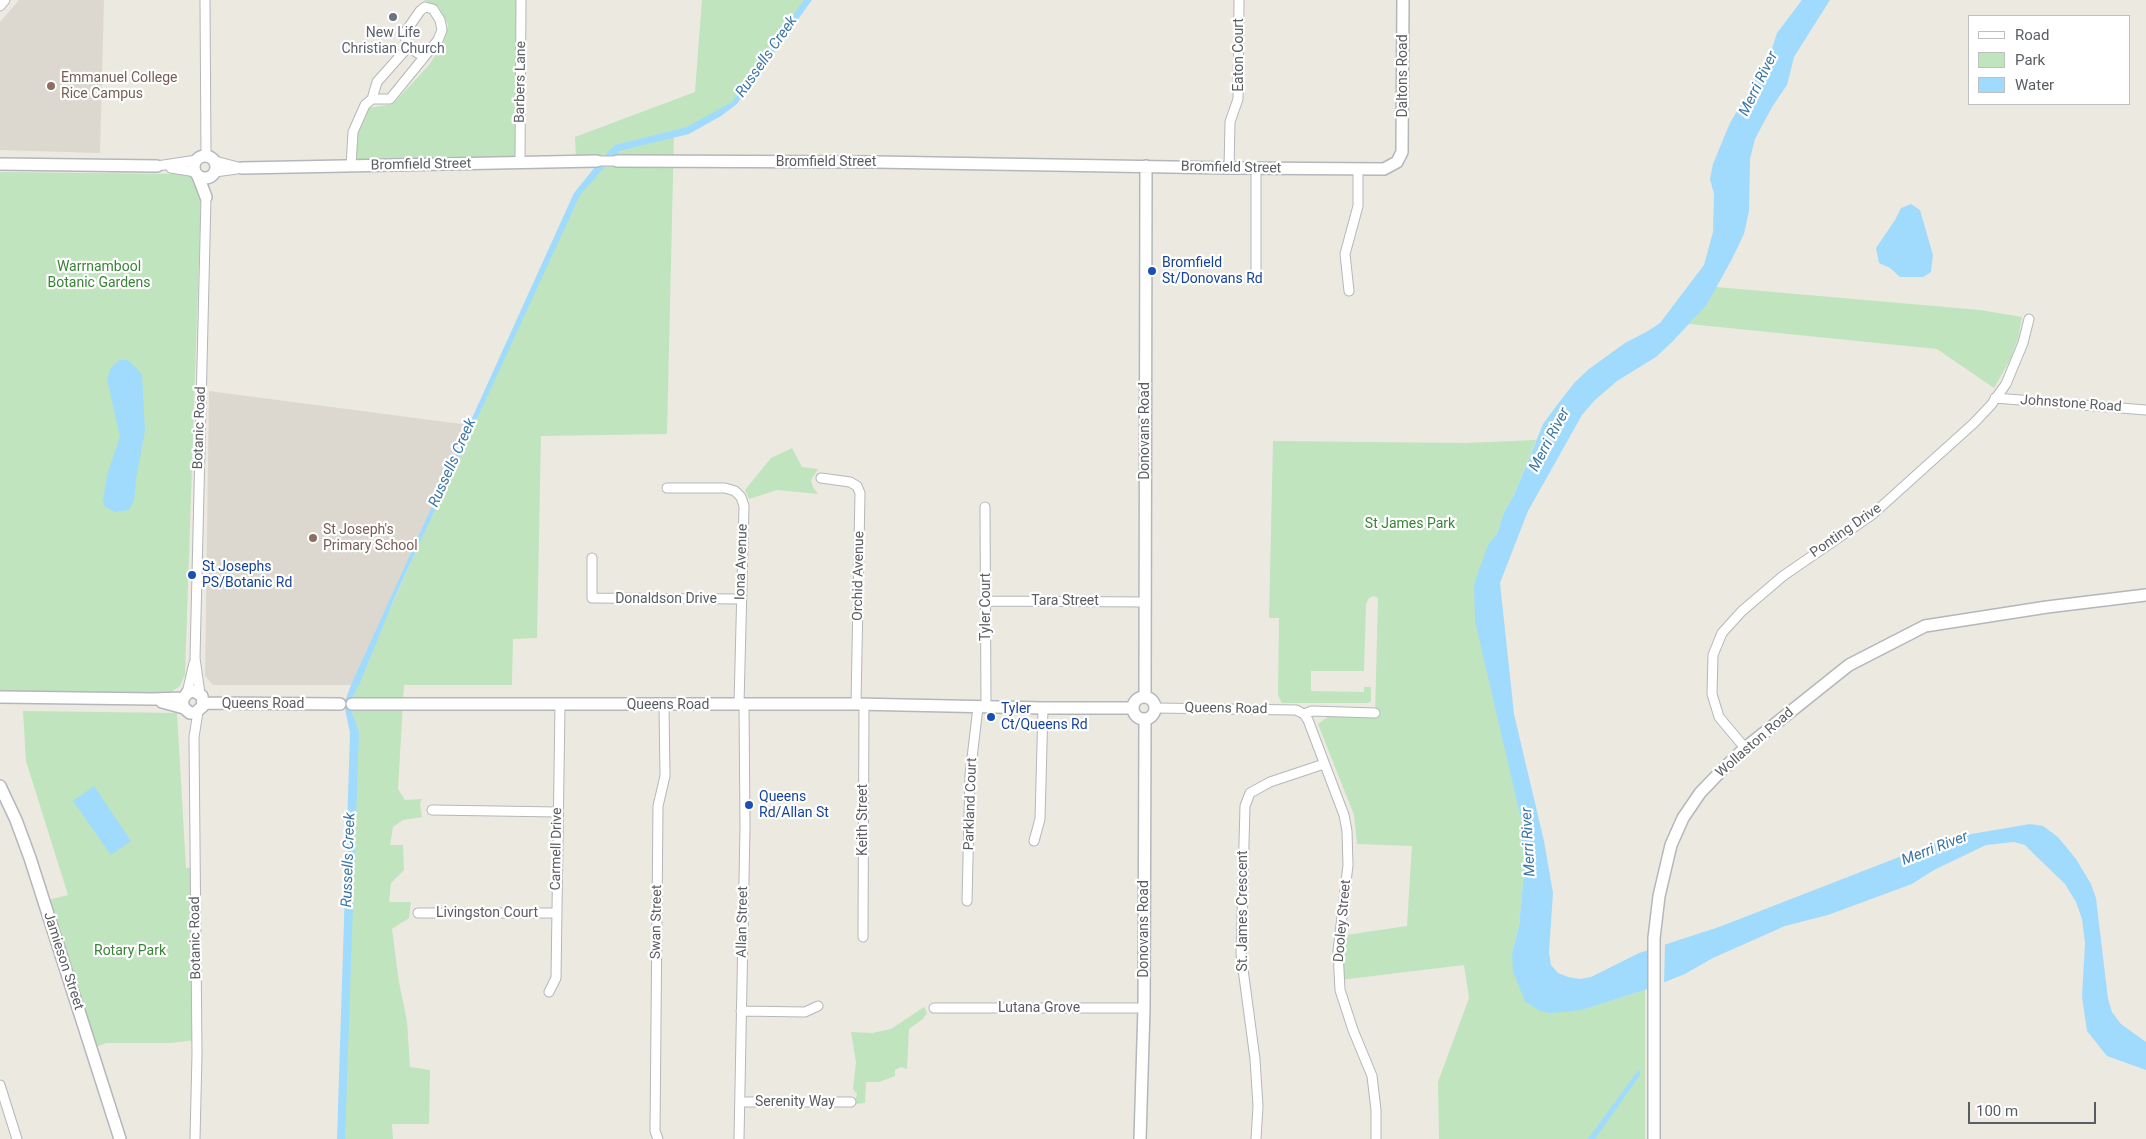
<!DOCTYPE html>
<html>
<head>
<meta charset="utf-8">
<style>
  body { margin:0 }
  #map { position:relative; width:2146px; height:1139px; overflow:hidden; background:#ece9e1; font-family:Roboto,sans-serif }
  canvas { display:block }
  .legend { position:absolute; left:1968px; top:15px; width:162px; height:90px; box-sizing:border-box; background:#fff; border:1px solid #bdbfc0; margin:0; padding:6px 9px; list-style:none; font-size:15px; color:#5a5e62 }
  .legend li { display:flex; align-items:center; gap:10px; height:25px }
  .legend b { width:25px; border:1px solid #bdbfc0 }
  .scale { position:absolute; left:1968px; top:1102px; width:128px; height:22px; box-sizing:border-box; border:2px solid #5a5e62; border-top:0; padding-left:6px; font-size:15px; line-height:18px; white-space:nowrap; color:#5a5e62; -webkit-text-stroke:4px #fff; paint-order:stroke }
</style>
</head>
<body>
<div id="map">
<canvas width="2146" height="1139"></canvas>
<ul class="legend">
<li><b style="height:6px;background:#fff"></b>Road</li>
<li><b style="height:14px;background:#c0e4bd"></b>Park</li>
<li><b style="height:14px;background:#a0dbfd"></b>Water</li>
</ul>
<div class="scale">100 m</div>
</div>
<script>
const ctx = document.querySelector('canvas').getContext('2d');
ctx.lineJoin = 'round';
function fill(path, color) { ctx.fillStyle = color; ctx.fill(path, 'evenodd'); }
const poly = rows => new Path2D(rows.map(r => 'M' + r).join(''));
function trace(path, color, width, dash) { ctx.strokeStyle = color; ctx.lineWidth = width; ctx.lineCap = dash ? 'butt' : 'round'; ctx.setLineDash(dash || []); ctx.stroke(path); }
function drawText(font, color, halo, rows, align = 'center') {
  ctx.font = font + ' Roboto,sans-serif'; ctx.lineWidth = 4.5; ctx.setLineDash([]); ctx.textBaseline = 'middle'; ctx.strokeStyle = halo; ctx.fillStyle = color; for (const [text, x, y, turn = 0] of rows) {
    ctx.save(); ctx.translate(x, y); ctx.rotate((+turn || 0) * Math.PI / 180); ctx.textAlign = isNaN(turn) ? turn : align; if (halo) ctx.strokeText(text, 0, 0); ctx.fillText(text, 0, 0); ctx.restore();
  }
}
fill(poly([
  [19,0,104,0,100,153,0,150,0,22],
  [209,391,469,425,355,685,213,685,205,676]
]), '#dcd8cf');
fill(poly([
  [423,0,521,0,520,163,357,166,356,149,358,126,369,108,393,104,429,65,443,44,448,25,439,7],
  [702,0,809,0,736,103,674,134,667,434,541,436,537,638,513,639,512,685,404,685,398,789,405,800,422,799,420,804,422,817,403,820,393,827,390,845,403,845,404,870,391,883,389,902,411,902,409,918,392,929,399,982,407,1021,410,1067,430,1070,429,1124,392,1124,393,1139,339,1139,354,732,347,704,578,193,610,162,576,161,575,137,695,92],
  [0,172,186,174,192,177,197,184,201,198,185,675,180,686,171,692,0,692],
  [1716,287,1980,310,2022,317,2018,339,2010,360,1994,388,1937,349,1689,324,1706,306],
  [1536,440,1514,495,1504,512,1497,534,1488,546,1510,768,1521,819,1524,873,1519,926,1512,953,1582,1010,1645,990,1645,1139,1439,1139,1438,1082,1469,998,1464,965,1340,980,1339,936,1407,926,1412,846,1357,844,1354,815,1318,724,1329,716,1375,716,1378,598,1374,596,1369,598,1366,604,1364,671,1311,671,1311,691,1364,692,1364,687,1371,687,1371,701,1368,703,1282,703,1278,695,1279,618,1269,618,1273,441,1464,443],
  [792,448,802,467,818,469,811,480,813,487,818,494,777,490,749,499,745,490,771,458],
  [23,711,177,713,186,868,195,867,197,1040,170,1043,106,1043,91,1049,44,901,68,895,26,761],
  [924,1007,927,1013,923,1019,909,1029,907,1069,901,1067,895,1070,895,1076,879,1082,866,1082,865,1103,854,1104,857,1094,853,1089,856,1062,851,1032,872,1033,891,1029]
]), '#c0e4bd');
fill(poly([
  [804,0,812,0,737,104,721,116,689,134,619,151,580,195,395,597,359,685,349,704,359,732,345,1139,337,1139,350,733,344,704,351,685,574,193,603,157,615,145,687,127,732,102],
  [1802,0,1830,0,1794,57,1787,85,1772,107,1755,139,1750,159,1749,211,1744,234,1732,259,1706,306,1672,342,1656,357,1617,381,1595,400,1582,415,1528,511,1500,583,1514,714,1544,841,1553,893,1549,952,1551,965,1558,973,1568,977,1580,979,1591,977,1639,953,1719,927,1948,838,2030,824,2043,826,2058,837,2076,859,2091,884,2096,898,2108,999,2112,1012,2121,1024,2146,1042,2146,1070,2107,1056,2087,1031,2082,997,2085,943,2082,919,2076,902,2065,884,2037,857,2025,845,2014,842,1986,845,1934,870,1912,884,1828,915,1785,926,1713,958,1685,974,1645,990,1582,1010,1551,1013,1540,1011,1525,1001,1513,972,1512,953,1519,926,1524,873,1521,819,1475,621,1474,585,1488,545,1497,534,1504,512,1514,495,1543,424,1557,405,1575,382,1589,369,1625,343,1648,331,1660,323,1704,265,1713,232,1714,194,1710,179,1713,164,1730,123,1770,55,1777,33],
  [1911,204,1920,210,1933,255,1931,272,1923,277,1900,277,1890,268,1879,263,1876,248,1895,220,1901,208],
  [119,360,128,360,142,374,145,431,136,479,134,501,129,510,115,512,105,507,103,500,107,475,120,437,107,379,111,368],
  [94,786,131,841,111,855,73,801],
  [1639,1069,1640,1075,1595,1139,1588,1139]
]), '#a0dbfd');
fill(poly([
  [1665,943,1664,985,1650,990,1651,947]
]), '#ece9e1');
const street = poly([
  [205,0,206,156],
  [0,6,5,0],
  [408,47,424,57],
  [215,161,242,168],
  [597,161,617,161],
  [520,163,521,0],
  [157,166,197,160],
  [351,166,353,132,365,105,372,99,377,82,408,47,404,34,420,11,425,7,433,9,440,20,442,30,438,40,390,99,372,99],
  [171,168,196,172],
  [1229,168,1230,122,1238,99,1239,0],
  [215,172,237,169],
  [1256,280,1256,168],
  [1349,291,1345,254,1358,206,1358,169],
  [1995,398,2146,410],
  [821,478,850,482,857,486,860,493,856,704],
  [667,488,725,488,735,491,741,497,744,506,739,704],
  [985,507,986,707],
  [592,558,592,598,741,599],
  [986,601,1145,602],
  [187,693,194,663],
  [200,694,195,658,206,197],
  [1156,708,1296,710,1304,714,1308,720,1344,815,1347,831,1348,865,1338,951,1340,990,1353,1030,1372,1076,1376,1110,1376,1139],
  [1304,714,1312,711,1375,713],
  [1745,748,1719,717,1712,694,1713,655,1722,633,1742,611,1783,576,1873,514,1974,423,1991,405,2006,384,2023,343,2029,319],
  [432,810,558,812],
  [1034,841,1040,819,1043,708],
  [967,901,970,775,978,707],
  [418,913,557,913],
  [863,937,864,704],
  [549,992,556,978,560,705],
  [934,1008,1144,1008],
  [741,1011,805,1012,818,1006],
  [0,1085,17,1139],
  [740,1102,851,1102],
  [195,1139,197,1054,194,737,198,712],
  [658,1139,655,1131,658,806,665,776,664,705],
  [739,1139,745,828,744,705],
  [1256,1139,1258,1106,1255,1059,1241,954,1245,806,1250,793,1270,782,1324,764]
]);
const secondary = poly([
  '194 167a11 11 0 1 1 22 0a11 11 0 1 1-22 0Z',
  [617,161,875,162,1229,168,1384,169,1397,162,1402,152,1403,0],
  [0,164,157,166],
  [242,168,597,161],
  [198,176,206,197],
  [1145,696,1146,166],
  '1133 708a11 11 0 1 1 22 0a11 11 0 1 1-22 0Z',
  [0,697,153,699,183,698],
  [162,702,184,708,190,713,195,713,203,706,202,696,194,691,187,693,182,701,184,708],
  [204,703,340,704],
  [352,704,856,704,1043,708,1133,708],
  [0,786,16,820,30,858,120,1139],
  [1140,1139,1144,1008,1145,719],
  [1654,1139,1654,938,1659,896,1671,845,1683,818,1700,793,1722,770,1745,748,1849,665,1925,626,2047,607,2146,595]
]);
trace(street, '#b4b7bb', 11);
trace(secondary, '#b3b7bb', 14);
trace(street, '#fff', 9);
trace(secondary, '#fff', 11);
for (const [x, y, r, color] of [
  [393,17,5,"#6b7280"],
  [51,86,5,"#8d6e63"],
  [1152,271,5,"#1a4fb4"],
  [313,538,5,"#8d6e63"],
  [192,575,5,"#1a4fb4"],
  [991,717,5,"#1a4fb4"],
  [749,805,5,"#1a4fb4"]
]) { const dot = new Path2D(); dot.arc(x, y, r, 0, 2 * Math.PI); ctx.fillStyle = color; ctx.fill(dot); trace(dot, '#fff', 2); }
drawText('14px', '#5b616d', '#fff', [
  ["New Life",393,33],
  ["Christian Church",393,49]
]);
drawText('14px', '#5a5e62', '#fff', [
  ["Eaton Court",1239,55,-90],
  ["Daltons Road",1403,76,-90],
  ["Barbers Lane",521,82,-89],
  ["Bromfield Street",826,162],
  ["Bromfield Street",421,165,-1],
  ["Bromfield Street",1231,168,1],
  ["Johnstone Road",2071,404,4],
  ["Botanic Road",200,428,-88],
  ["Donovans Road",1145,431,-90],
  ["Ponting Drive",1846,531,-35],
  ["Iona Avenue",742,562,-88],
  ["Orchid Avenue",859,576,-89],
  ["Donaldson Drive",666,599],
  ["Tara Street",1065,601],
  ["Tyler Court",986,607,-90],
  ["Queens Road",263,704],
  ["Queens Road",668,705],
  ["Queens Road",1226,709,1],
  ["Wollaston Road",1755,743,-41],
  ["Parkland Court",971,804,-88],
  ["Keith Street",863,820,-90],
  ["Carmell Drive",557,849,-89],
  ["St. James Crescent",1243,911,-90],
  ["Livingston Court",487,913],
  ["Dooley Street",1343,921,-85],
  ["Swan Street",657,922,-89],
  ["Allan Street",743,922,-89],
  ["Donovans Road",1144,929,-90],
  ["Botanic Road",196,938,-91],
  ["Jamieson Street",63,961,72],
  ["Lutana Grove",1039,1008],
  ["Serenity Way",795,1102]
]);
drawText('14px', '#785e54', '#fff', [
  ["Emmanuel College",61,78],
  ["Rice Campus",61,94],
  ["St Joseph's",323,530],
  ["Primary School",323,546]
], 'left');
drawText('14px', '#164399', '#fff', [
  ["Bromfield",1162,263],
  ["St/Donovans Rd",1162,279],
  ["St Josephs",202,567],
  ["PS/Botanic Rd",202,583],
  ["Tyler",1001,709],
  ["Ct/Queens Rd",1001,725],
  ["Queens",759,797],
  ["Rd/Allan St",759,813]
], 'left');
drawText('14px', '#398437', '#fff', [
  ["Warrnambool",99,267],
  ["Botanic Gardens",99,283],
  ["St James Park",1410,524],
  ["Rotary Park",130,951]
]);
drawText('italic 15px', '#3c77a5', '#fff', [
  ["Russells Creek",767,57,-55],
  ["Merri River",1759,84,-64],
  ["Merri River",1550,440,-62],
  ["Russells Creek",453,463,-66],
  ["Merri River",1529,842,-93],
  ["Merri River",1935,849,-21],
  ["Russells Creek",349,860,-88]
]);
</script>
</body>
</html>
